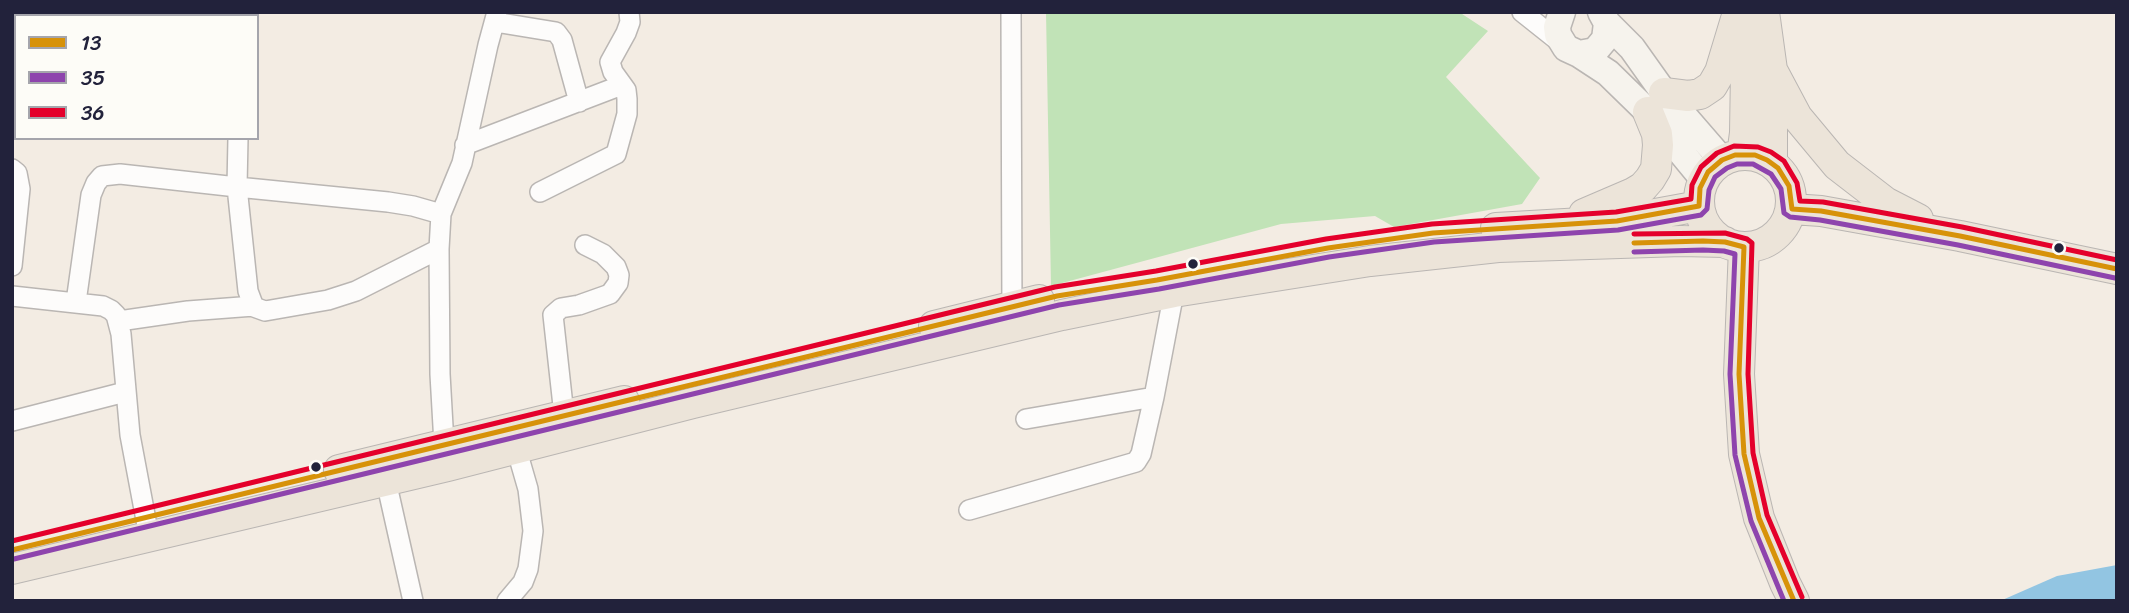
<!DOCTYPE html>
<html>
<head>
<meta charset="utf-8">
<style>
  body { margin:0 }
  #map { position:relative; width:2129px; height:613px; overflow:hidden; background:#f3ece3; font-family:Sriracha,sans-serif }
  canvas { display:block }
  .frame { position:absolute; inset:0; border:14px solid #22223b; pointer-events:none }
  .legend { position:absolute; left:14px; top:14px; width:245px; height:126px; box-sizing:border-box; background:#fdfcf7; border:2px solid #a5a5ac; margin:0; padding:9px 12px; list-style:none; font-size:21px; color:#22223b }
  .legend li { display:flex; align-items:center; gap:14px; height:35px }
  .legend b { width:35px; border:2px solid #a5a5ac }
</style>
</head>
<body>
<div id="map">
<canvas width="2129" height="613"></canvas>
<div class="frame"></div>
<ul class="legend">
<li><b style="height:9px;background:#d79209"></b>13</li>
<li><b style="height:9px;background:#8e44ad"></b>35</li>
<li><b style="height:9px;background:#e4002b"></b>36</li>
</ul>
</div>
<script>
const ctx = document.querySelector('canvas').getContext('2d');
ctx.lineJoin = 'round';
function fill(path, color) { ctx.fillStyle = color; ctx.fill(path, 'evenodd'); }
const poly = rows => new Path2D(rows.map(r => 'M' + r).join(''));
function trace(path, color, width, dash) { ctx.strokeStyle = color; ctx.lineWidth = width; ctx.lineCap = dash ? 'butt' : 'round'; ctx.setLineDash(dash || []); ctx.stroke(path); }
fill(poly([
  [1046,12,1459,12,1488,31,1446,77,1540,178,1522,204,1394,227,1375,216,1281,224,1051,286]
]), '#c1e3b7');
fill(poly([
  [2117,565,2117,601,2000,601,2057,576]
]), '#92c5e2');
const street = poly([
  [1011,12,1012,316],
  [1522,12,1561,43],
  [238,16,238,12],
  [495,22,556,32,562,40,579,102],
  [238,138,237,187,388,202,413,206,441,214,439,249,440,374,444,444],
  [465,145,622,85],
  [12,169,17,173,20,189,12,266],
  [540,192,616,154,627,114,627,99,626,90,613,72,610,62,626,33,630,22,629,12],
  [441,214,462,163,488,45,497,12],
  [12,296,103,306,111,310,116,315,121,334,130,435,149,536],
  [76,302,91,195,96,183,102,176,120,174,237,187,248,291,254,307,265,311,328,300,356,291,439,249],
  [119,321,188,311,254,306],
  [564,415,553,315,561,308,579,305,610,294,618,283,619,275,616,267,603,254,585,245],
  [1026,419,1154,397],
  [12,421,125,392],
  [384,472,413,601],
  [969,510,1136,462,1141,454,1154,397,1174,292],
  [507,601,523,582,528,569,533,531,528,489,513,437]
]);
const secondary = poly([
  [1562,12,1557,27,1558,35,1566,48,1579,54,1595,51,1605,39,1607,23,1601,12],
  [1607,23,1632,48,1664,93,1722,160],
  [1579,54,1608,73,1648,112,1704,180]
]);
const primary = poly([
  [1741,12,1746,71,1745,133,1742,155],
  [1764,12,1772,70,1772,163],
  [1772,70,1797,117,1837,165,1885,202,1918,219],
  [1664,93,1688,96,1700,94,1712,86,1720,72,1736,19],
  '1699 201a46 46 0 1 1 92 0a46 46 0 1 1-92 0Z',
  [1792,209,1821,211,1960,236,2117,269],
  [1584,214,1633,193,1643,187,1650,179,1656,169,1658,145,1657,134,1648,112],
  [1496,228,1617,221,1699,206],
  [1744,247,1739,374,1744,454,1759,518,1785,583,1794,601],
  [934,326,1039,300],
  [339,470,624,401],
  [12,569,448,466,693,403,1062,315,1174,292,1370,261,1498,247,1681,241,1725,242]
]);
trace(street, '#bab6b3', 22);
trace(secondary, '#bab6b3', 29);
trace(primary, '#bab6b3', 32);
trace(street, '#fdfcfb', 19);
trace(secondary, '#f6f3ed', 26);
trace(primary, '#ece4d9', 30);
trace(poly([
  [1634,243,1703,241,1725,242,1744,247,1739,374,1744,454,1759,518,1794,601],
  [12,550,1057,296,1157,280,1328,248,1433,233,1617,221,1699,206,1700,188,1708,172,1722,160,1735,155,1755,155,1767,160,1778,168,1789,186,1792,209,1821,211,1960,236,2117,269]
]), '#d79209', 5);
trace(poly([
  [1634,252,1703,250,1724,251,1735,254,1730,374,1735,455,1751,521,1784,601],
  [14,559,1059,305,1159,289,1329,257,1434,242,1618,230,1701,215,1707,209,1709,190,1715,177,1727,168,1737,164,1753,164,1771,174,1781,189,1784,213,1790,217,1820,220,1958,245,2115,278]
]), '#8e44ad', 5);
trace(poly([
  [1634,234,1725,233,1747,239,1752,243,1748,374,1753,453,1767,515,1802,597],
  [12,541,1055,287,1156,271,1326,239,1432,224,1616,212,1691,199,1692,185,1701,167,1717,153,1734,146,1758,147,1771,152,1784,161,1797,183,1800,201,1823,202,1962,227,2117,260]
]), '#e4002b', 5);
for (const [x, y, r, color] of [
  [2059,248,6,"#22223b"],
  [1193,264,6,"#22223b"],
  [316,467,6,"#22223b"]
]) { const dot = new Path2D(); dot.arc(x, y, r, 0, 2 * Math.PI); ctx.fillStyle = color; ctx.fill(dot); trace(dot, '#fdfcf7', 2.5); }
</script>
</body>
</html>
